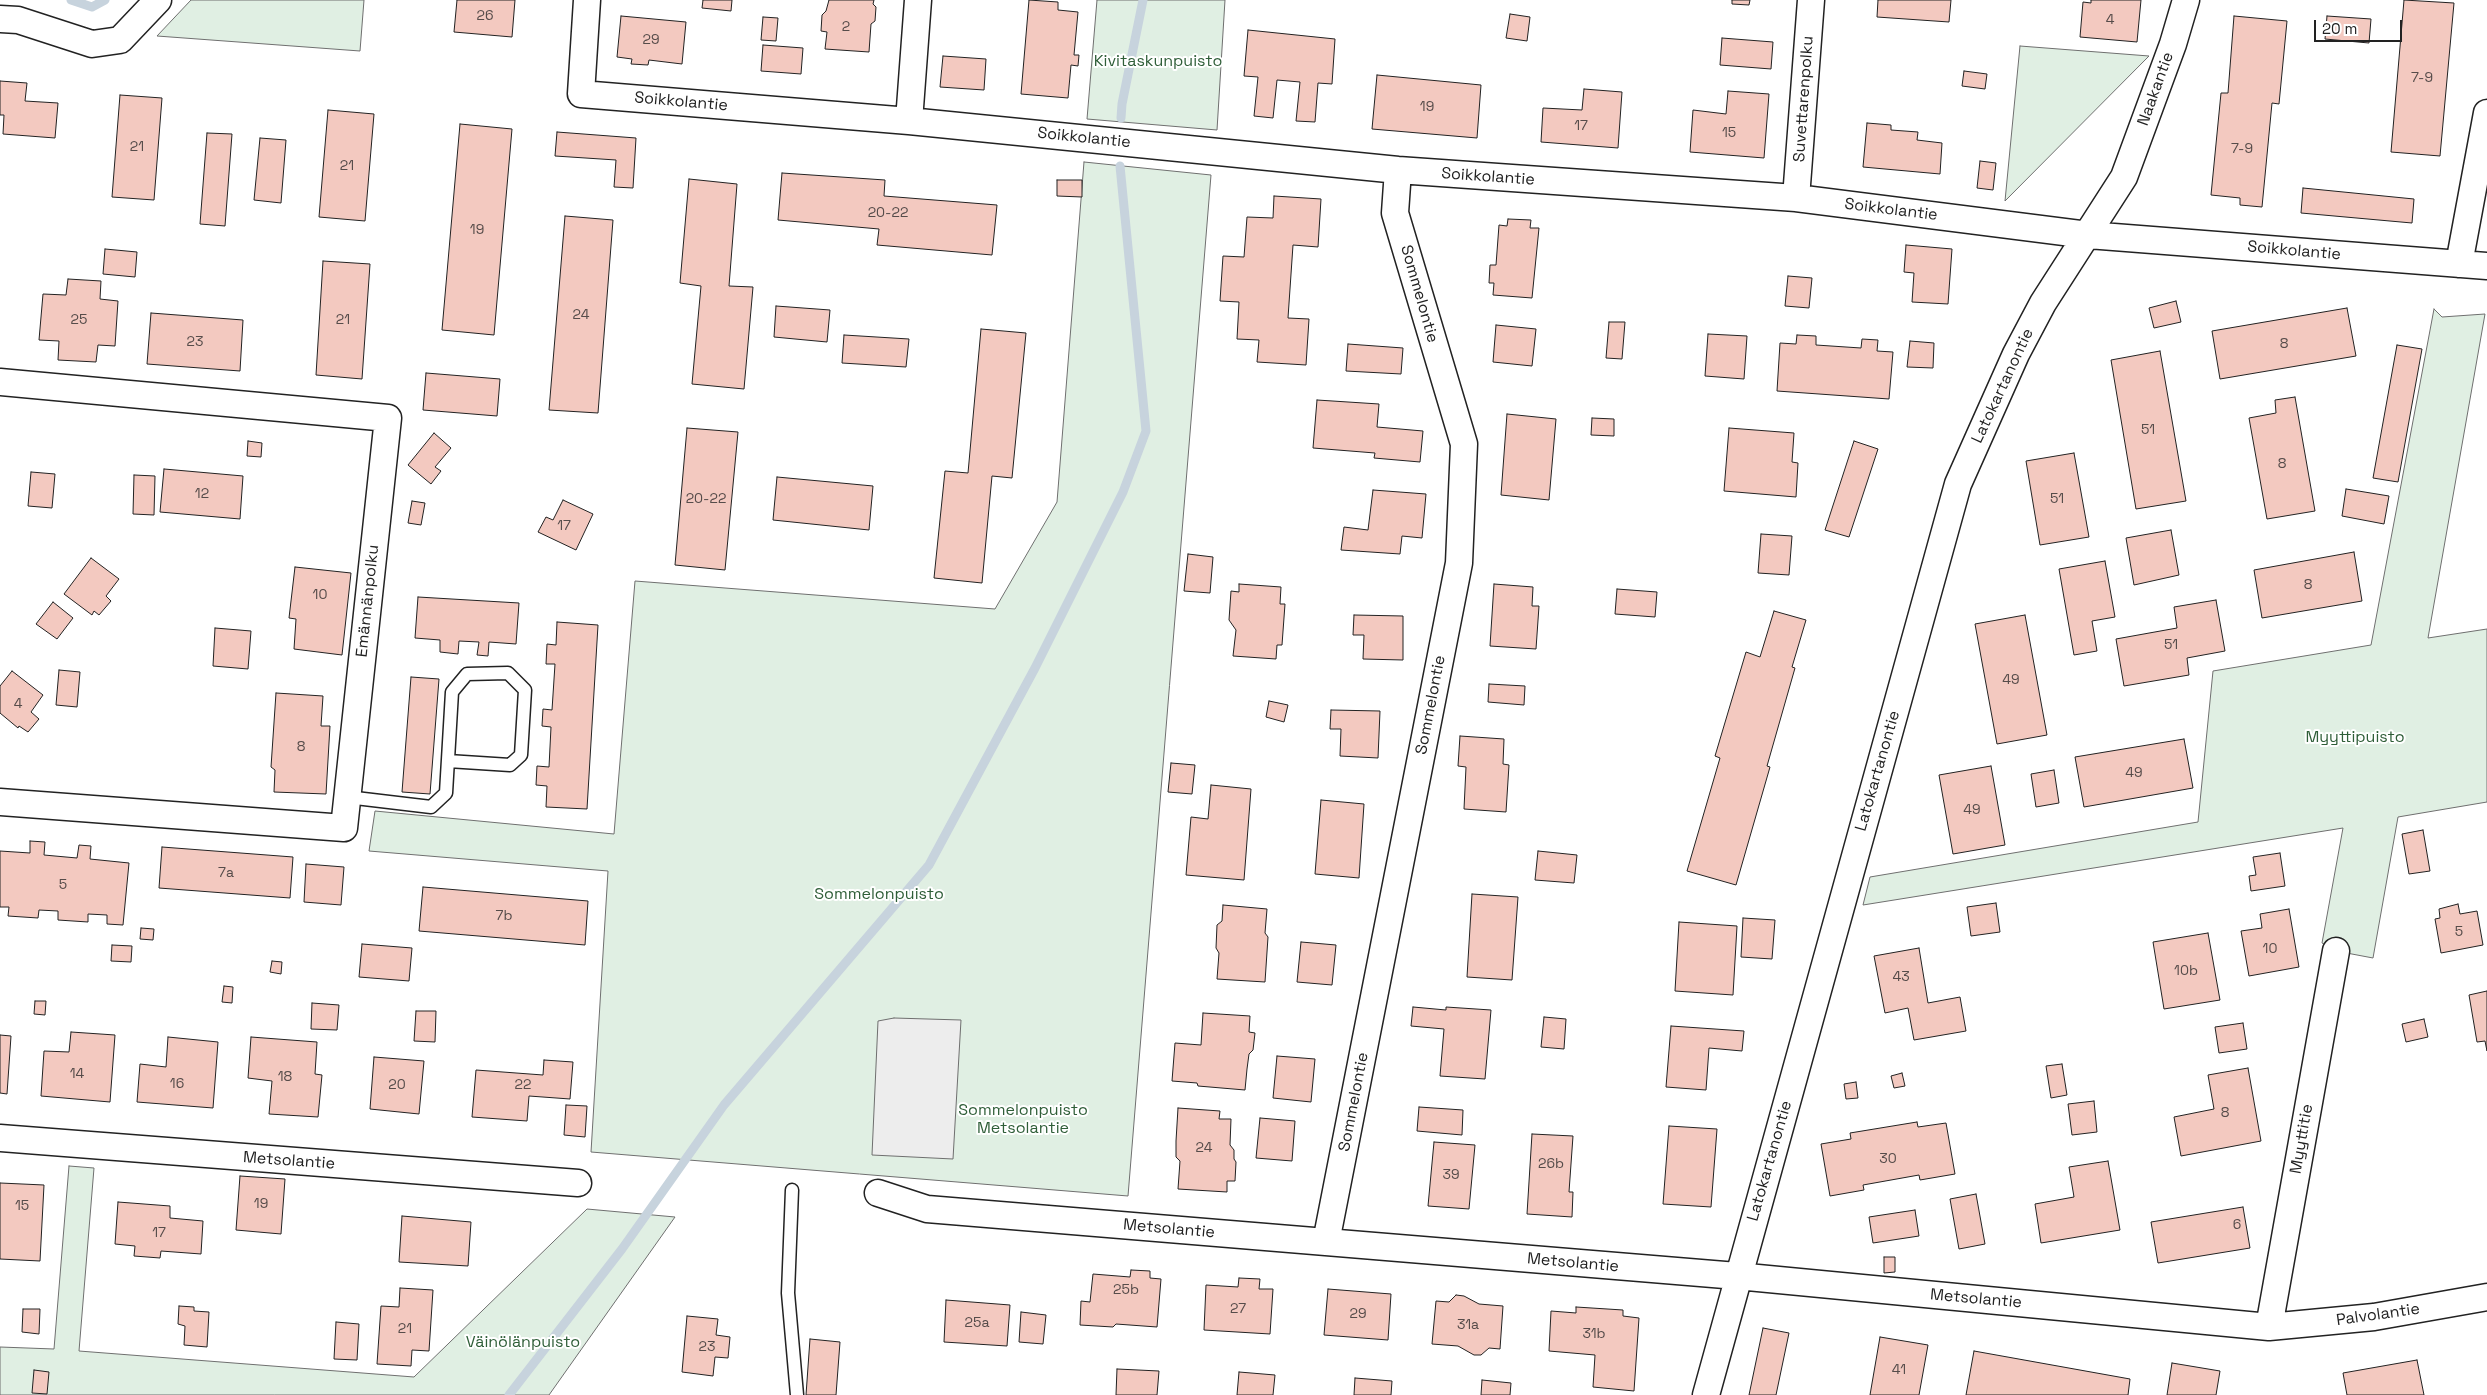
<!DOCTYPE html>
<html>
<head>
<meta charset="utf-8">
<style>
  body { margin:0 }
  #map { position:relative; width:2487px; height:1395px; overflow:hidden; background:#fff; font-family:"Space Grotesk",sans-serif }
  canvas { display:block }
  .scale { position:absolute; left:2314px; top:20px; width:88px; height:22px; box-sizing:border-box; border:2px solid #222; border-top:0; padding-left:6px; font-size:15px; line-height:18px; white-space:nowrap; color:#222; -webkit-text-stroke:4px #fff; paint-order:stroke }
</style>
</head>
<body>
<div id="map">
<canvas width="2487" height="1395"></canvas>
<div class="scale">20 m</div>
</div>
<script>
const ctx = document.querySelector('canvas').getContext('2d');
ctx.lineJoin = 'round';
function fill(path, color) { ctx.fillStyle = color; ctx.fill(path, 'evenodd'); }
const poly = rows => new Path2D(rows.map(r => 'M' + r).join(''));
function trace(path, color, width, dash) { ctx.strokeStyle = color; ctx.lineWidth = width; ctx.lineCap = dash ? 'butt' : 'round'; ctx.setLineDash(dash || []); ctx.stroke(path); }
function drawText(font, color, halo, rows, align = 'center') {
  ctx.font = font + ' "Space Grotesk",sans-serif'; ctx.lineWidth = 4; ctx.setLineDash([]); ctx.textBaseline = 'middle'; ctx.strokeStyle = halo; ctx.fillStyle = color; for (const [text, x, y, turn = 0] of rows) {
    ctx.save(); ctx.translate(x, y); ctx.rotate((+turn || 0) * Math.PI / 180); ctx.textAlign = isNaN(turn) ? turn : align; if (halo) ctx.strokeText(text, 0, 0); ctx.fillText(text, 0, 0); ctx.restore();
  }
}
const green = poly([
  [191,0,364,0,360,51,157,36,191,0],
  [1097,0,1225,0,1217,130,1087,119,1097,0],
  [2020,46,2149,56,2005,201,2020,46],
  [1084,162,1211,175,1128,1196,591,1152,608,871,369,851,375,811,614,834,635,581,995,609,1057,502,1084,162],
  [2434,309,2442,317,2485,314,2428,638,2487,629,2487,802,2398,817,2373,958,2336,951,2322,943,2343,828,1863,905,1870,877,2198,822,2213,671,2371,645,2434,309],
  [69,1166,94,1168,79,1351,414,1377,587,1209,675,1217,549,1395,0,1395,0,1347,54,1349,69,1166]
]);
fill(green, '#e0efe3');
trace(green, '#6f6f6f', 1);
const parking = poly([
  [894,1018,961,1020,953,1159,872,1155,878,1021,894,1018]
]);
fill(parking, '#ededed');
trace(parking, '#6f6f6f', 1);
trace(poly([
  [71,0,92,7,105,0],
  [1121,118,1122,104,1143,0],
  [509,1395,622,1249,724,1105,929,865,1035,668,1123,492,1146,431,1120,166]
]), '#c7d3dd', 9);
const building = poly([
  [457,0,515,0,512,37,454,32,457,0],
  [703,0,732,0,731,11,702,8,703,0],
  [829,0,874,0,873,4,876,7,875,21,871,24,869,52,825,49,827,32,821,31,822,15,826,11,829,0],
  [1029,0,1058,2,1058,10,1078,12,1074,55,1079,55,1078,66,1071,65,1068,98,1021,94,1029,0],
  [1732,0,1750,0,1749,5,1732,4,1732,0],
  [1878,0,1951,0,1949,22,1877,17,1878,0],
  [2091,0,2141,0,2137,42,2080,37,2083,2,2091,3,2091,0],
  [2404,0,2454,3,2440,156,2391,152,2404,0],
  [1510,14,1530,17,1527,41,1506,38,1510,14],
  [621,16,686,22,682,64,649,60,648,65,631,64,632,59,617,57,621,16],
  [2234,16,2287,21,2279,104,2272,103,2262,207,2240,205,2240,198,2211,195,2221,93,2228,93,2234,16],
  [2327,16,2371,19,2369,43,2325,39,2327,16],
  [763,17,778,18,776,41,761,40,763,17],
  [1248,30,1335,39,1332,84,1318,83,1315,122,1296,121,1300,82,1277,80,1273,118,1254,116,1258,77,1244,76,1248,30],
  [1722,38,1773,42,1771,69,1720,65,1722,38],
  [763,45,803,48,801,74,761,71,763,45],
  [943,56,986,59,984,90,940,87,943,56],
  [1964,71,1987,74,1985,89,1962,86,1964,71],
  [1377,75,1481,85,1477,138,1372,129,1377,75],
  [0,81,27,83,25,101,58,103,55,138,3,134,4,115,0,115,0,81],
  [1584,89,1622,92,1618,148,1541,142,1543,108,1582,110,1584,89],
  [1728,91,1769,94,1764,158,1690,152,1693,110,1726,114,1728,91],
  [120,95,162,98,154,200,112,197,120,95],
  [328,110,374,114,365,221,319,217,328,110],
  [1867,123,1891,125,1891,130,1918,132,1917,140,1942,143,1940,174,1863,167,1867,123],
  [460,124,512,129,494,335,442,330,460,124],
  [557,132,636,138,633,188,614,187,616,160,555,156,557,132],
  [207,133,232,134,225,226,200,224,207,133],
  [260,138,286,140,281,203,254,200,260,138],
  [1980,161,1996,163,1993,190,1977,188,1980,161],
  [782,173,885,180,884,196,997,205,992,255,877,245,879,229,778,220,782,173],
  [689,179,737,184,729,286,753,287,744,389,692,384,701,286,680,283,689,179],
  [1057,180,1082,180,1082,197,1057,196,1057,180],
  [2303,188,2414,199,2412,223,2301,213,2303,188],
  [1274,196,1321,199,1318,247,1293,245,1288,318,1309,319,1306,365,1257,362,1259,340,1237,339,1239,302,1220,301,1223,256,1244,257,1247,217,1273,218,1274,196],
  [565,216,613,220,598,413,549,410,565,216],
  [1508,219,1531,220,1530,228,1539,228,1532,298,1493,295,1494,283,1489,283,1490,265,1496,265,1499,225,1507,226,1508,219],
  [1906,245,1952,249,1948,304,1912,302,1914,273,1904,272,1906,245],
  [105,249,137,252,135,277,103,274,105,249],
  [323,261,370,264,362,379,316,375,323,261],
  [1788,276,1812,278,1809,308,1785,306,1788,276],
  [68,279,101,281,100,299,118,301,115,346,98,345,96,362,58,360,59,341,39,340,43,294,66,295,68,279],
  [2176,301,2181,322,2154,328,2149,308,2176,301],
  [776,306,830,310,827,342,774,337,776,306],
  [2347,308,2356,356,2220,379,2212,331,2347,308],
  [151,313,243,320,240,371,147,364,151,313],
  [1609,322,1625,322,1622,359,1606,358,1609,322],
  [1496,325,1536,329,1532,366,1493,362,1496,325],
  [981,329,1026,333,1012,478,992,476,982,583,934,578,945,471,968,473,981,329],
  [1708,334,1747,336,1744,379,1705,376,1708,334],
  [844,335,909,339,906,367,842,363,844,335],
  [1797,335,1816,336,1816,345,1861,348,1862,339,1878,340,1877,351,1893,352,1889,399,1777,391,1780,343,1796,344,1797,335],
  [1910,341,1934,343,1933,368,1907,367,1910,341],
  [1348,344,1403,348,1401,374,1346,371,1348,344],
  [2397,345,2422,349,2398,482,2373,478,2397,345],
  [2160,351,2186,501,2136,509,2111,360,2160,351],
  [426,373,500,379,497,416,423,410,426,373],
  [2295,397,2315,511,2267,519,2249,418,2276,413,2275,400,2295,397],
  [1317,400,1379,404,1377,427,1423,431,1420,462,1374,458,1375,453,1313,448,1317,400],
  [1507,414,1556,419,1549,500,1501,495,1507,414],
  [1592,418,1614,419,1614,436,1591,435,1592,418],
  [687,428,738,432,725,570,675,565,687,428],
  [1729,428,1794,433,1792,462,1798,463,1796,497,1724,491,1729,428],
  [434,433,451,448,435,467,441,471,431,484,408,465,434,433],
  [248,441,262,443,261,457,247,456,248,441],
  [1854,441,1878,449,1849,537,1825,530,1854,441],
  [2074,453,2089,537,2040,545,2026,461,2074,453],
  [164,469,243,476,240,519,160,512,164,469],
  [31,472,55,474,52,508,28,506,31,472],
  [134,475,155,476,154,515,133,514,134,475],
  [777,477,873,486,869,530,773,520,777,477],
  [2346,489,2389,496,2384,524,2342,516,2346,489],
  [1373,490,1426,494,1422,538,1402,536,1400,554,1341,550,1344,527,1368,530,1373,490],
  [563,500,593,514,576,550,538,532,546,517,553,520,563,500],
  [412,501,425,503,421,525,408,523,412,501],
  [2171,530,2179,575,2134,585,2126,538,2171,530],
  [1761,534,1792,536,1789,575,1758,573,1761,534],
  [2354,552,2362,601,2262,618,2254,570,2354,552],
  [1188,554,1213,557,1210,593,1184,591,1188,554],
  [91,558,119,579,106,596,111,601,99,615,94,611,92,615,64,594,91,558],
  [2105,561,2115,617,2092,621,2097,651,2074,655,2059,569,2105,561],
  [295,567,351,573,342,655,294,649,296,619,289,618,295,567],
  [1239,584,1281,587,1280,604,1285,604,1282,645,1277,645,1276,659,1233,656,1236,630,1229,620,1231,591,1239,592,1239,584],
  [1494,584,1533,587,1532,606,1539,606,1536,649,1490,646,1494,584],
  [1617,589,1657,592,1655,617,1615,614,1617,589],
  [418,597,519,603,516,644,489,642,488,656,477,655,479,642,459,641,458,654,440,652,440,640,415,638,418,597],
  [2216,600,2225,651,2187,658,2189,675,2124,686,2116,639,2177,628,2174,607,2216,600],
  [53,602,73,618,57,639,36,624,53,602],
  [1774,611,1806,620,1792,667,1795,668,1767,766,1770,767,1736,885,1687,871,1720,758,1715,756,1746,652,1760,657,1774,611],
  [1354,615,1403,616,1403,660,1363,659,1364,635,1353,635,1354,615],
  [2025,615,2047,735,1997,744,1975,624,2025,615],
  [557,622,598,625,587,809,546,807,547,786,536,785,537,766,549,767,551,727,542,726,543,709,552,710,555,664,546,664,547,644,556,645,557,622],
  [215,628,251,631,248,669,213,666,215,628],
  [59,670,80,672,77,707,56,705,59,670],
  [12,671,43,695,31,712,39,719,28,732,19,726,18,728,0,713,0,686,12,671],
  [411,677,439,679,430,794,402,792,411,677],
  [1489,684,1525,686,1524,705,1488,702,1489,684],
  [276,693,323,696,321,726,330,726,326,794,274,792,275,770,271,767,276,693],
  [1269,701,1288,705,1284,722,1266,717,1269,701],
  [1331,710,1380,711,1378,758,1340,756,1341,729,1330,729,1331,710],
  [1460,736,1504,739,1503,764,1509,765,1506,812,1464,809,1466,767,1458,766,1460,736],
  [2184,739,2193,788,2084,807,2075,757,2184,739],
  [1171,763,1195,765,1192,794,1168,792,1171,763],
  [1991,766,2005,845,1953,854,1939,775,1991,766],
  [2054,770,2059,803,2036,807,2031,774,2054,770],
  [1211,785,1251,789,1244,880,1186,875,1191,817,1208,819,1211,785],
  [1321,800,1364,804,1359,878,1315,874,1321,800],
  [2423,830,2430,871,2409,874,2402,834,2423,830],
  [30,841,45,842,44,855,77,858,79,845,91,846,90,859,129,863,123,925,107,924,107,915,88,914,88,922,58,920,58,911,39,910,38,918,8,916,9,907,0,907,0,851,30,853,30,841],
  [162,847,293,857,290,898,159,888,162,847],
  [1538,851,1577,855,1574,883,1535,880,1538,851],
  [2280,853,2285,886,2251,891,2249,876,2256,875,2253,857,2280,853],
  [306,864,344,867,341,905,304,902,306,864],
  [423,887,588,901,585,945,419,931,423,887],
  [1472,894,1518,897,1512,980,1467,977,1472,894],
  [1996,903,2000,932,1971,936,1967,907,1996,903],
  [2458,904,2460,914,2477,911,2483,945,2441,953,2435,919,2440,918,2439,909,2458,904],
  [1223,905,1267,909,1265,933,1268,937,1265,982,1217,979,1219,953,1216,948,1217,925,1222,921,1223,905],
  [2289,909,2299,967,2249,976,2241,931,2262,928,2260,914,2289,909],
  [1743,918,1775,920,1772,959,1741,957,1743,918],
  [1679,922,1737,926,1733,995,1675,991,1679,922],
  [141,928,154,929,153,940,140,939,141,928],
  [2208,933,2220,1000,2164,1009,2153,942,2208,933],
  [1301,942,1336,945,1332,985,1297,982,1301,942],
  [362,944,412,948,409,981,359,977,362,944],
  [112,945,132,946,131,962,111,961,112,945],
  [1919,948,1928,1003,1960,997,1966,1031,1914,1040,1908,1008,1885,1013,1874,956,1919,948],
  [272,961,282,962,281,974,270,972,272,961],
  [224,986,233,987,232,1003,222,1002,224,986],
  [2487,991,2487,1051,2485,1041,2477,1042,2469,995,2487,991],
  [35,1001,46,1001,45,1015,34,1014,35,1001],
  [312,1003,339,1005,337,1030,311,1029,312,1003],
  [1413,1007,1446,1010,1446,1007,1491,1010,1485,1079,1440,1076,1444,1029,1411,1026,1413,1007],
  [416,1011,436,1011,435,1042,414,1041,416,1011],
  [1203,1013,1250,1016,1249,1032,1255,1033,1253,1050,1249,1054,1247,1069,1245,1090,1198,1086,1197,1083,1172,1081,1175,1043,1201,1045,1203,1013],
  [1544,1017,1566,1019,1564,1049,1541,1047,1544,1017],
  [2424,1019,2428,1037,2406,1042,2402,1024,2424,1019],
  [2243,1023,2247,1049,2219,1053,2215,1027,2243,1023],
  [1671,1026,1744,1031,1742,1051,1709,1048,1706,1090,1666,1087,1671,1026],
  [71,1032,115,1035,110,1102,41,1096,44,1051,69,1052,71,1032],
  [0,1035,11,1036,7,1094,0,1093,0,1035],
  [168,1037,218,1042,213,1108,137,1102,140,1064,166,1067,168,1037],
  [251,1037,317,1042,315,1074,322,1075,318,1117,269,1114,272,1081,248,1078,251,1037],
  [1277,1056,1315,1059,1311,1102,1273,1098,1277,1056],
  [374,1057,424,1061,419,1114,370,1109,374,1057],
  [544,1060,573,1062,570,1099,529,1096,527,1121,472,1117,476,1070,543,1075,544,1060],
  [2062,1064,2067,1095,2051,1098,2046,1066,2062,1064],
  [2248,1068,2261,1141,2181,1156,2174,1117,2214,1109,2208,1075,2248,1068],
  [1902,1073,1905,1086,1894,1088,1891,1076,1902,1073],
  [1856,1082,1858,1098,1846,1099,1844,1084,1856,1082],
  [2094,1101,2097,1132,2072,1135,2068,1104,2094,1101],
  [566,1105,587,1106,585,1137,564,1135,566,1105],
  [1419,1107,1463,1110,1462,1135,1417,1131,1419,1107],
  [1178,1108,1220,1111,1219,1119,1231,1119,1230,1145,1234,1150,1234,1159,1236,1162,1235,1181,1227,1181,1227,1192,1178,1189,1180,1161,1176,1157,1176,1141,1178,1108],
  [1260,1118,1295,1121,1292,1161,1256,1158,1260,1118],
  [1917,1122,1918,1127,1946,1123,1955,1174,1920,1180,1919,1175,1863,1185,1864,1190,1830,1196,1821,1144,1851,1139,1850,1133,1917,1122],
  [1669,1126,1717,1129,1711,1207,1663,1204,1669,1126],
  [1532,1134,1573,1136,1569,1192,1573,1192,1572,1217,1527,1214,1532,1134],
  [1434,1142,1475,1145,1469,1209,1428,1206,1434,1142],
  [2108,1161,2120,1230,2041,1243,2035,1204,2074,1197,2069,1167,2108,1161],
  [240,1176,285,1179,281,1234,236,1230,240,1176],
  [0,1183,44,1185,40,1261,0,1259,0,1183],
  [1976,1194,1985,1244,1959,1249,1950,1199,1976,1194],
  [118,1202,170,1206,170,1218,203,1221,201,1254,161,1251,160,1258,134,1256,135,1246,115,1244,118,1202],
  [2243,1207,2250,1248,2158,1263,2151,1222,2243,1207],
  [1915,1210,1919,1236,1873,1243,1869,1217,1915,1210],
  [402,1216,471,1222,468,1266,399,1262,402,1216],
  [1884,1257,1895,1257,1895,1272,1884,1273,1884,1257],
  [1131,1270,1150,1271,1150,1278,1161,1279,1157,1327,1116,1324,1113,1327,1080,1325,1081,1301,1090,1302,1093,1274,1130,1277,1131,1270],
  [1239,1278,1260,1279,1259,1289,1273,1289,1270,1334,1204,1330,1206,1285,1238,1287,1239,1278],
  [400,1288,433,1290,429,1351,412,1350,411,1366,377,1364,381,1306,399,1307,400,1288],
  [1328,1289,1391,1294,1388,1340,1324,1335,1328,1289],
  [1456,1295,1464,1296,1479,1304,1503,1306,1500,1349,1489,1348,1481,1355,1474,1355,1458,1346,1432,1344,1436,1301,1449,1302,1456,1295],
  [946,1300,1010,1305,1007,1346,944,1342,946,1300],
  [179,1306,194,1307,194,1311,209,1312,207,1347,184,1345,185,1326,178,1324,179,1306],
  [1576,1307,1623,1310,1623,1316,1639,1318,1634,1391,1593,1387,1595,1355,1549,1351,1551,1311,1576,1313,1576,1307],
  [23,1309,40,1309,39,1334,22,1332,23,1309],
  [1021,1312,1046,1315,1043,1344,1019,1342,1021,1312],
  [687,1316,718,1319,716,1335,730,1337,728,1358,715,1357,713,1376,682,1372,687,1316],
  [336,1322,359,1324,357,1360,334,1359,336,1322],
  [1763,1328,1789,1333,1776,1395,1749,1395,1763,1328],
  [1880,1337,1928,1345,1919,1395,1870,1395,1880,1337],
  [810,1339,840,1342,836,1395,806,1395,810,1339],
  [1974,1351,2130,1379,2128,1395,1966,1395,1974,1351],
  [2417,1360,2424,1395,2347,1395,2343,1373,2417,1360],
  [2172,1363,2220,1371,2216,1395,2167,1395,2172,1363],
  [1117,1369,1159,1371,1157,1395,1116,1395,1117,1369],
  [34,1370,49,1372,47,1394,32,1393,34,1370],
  [1239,1372,1275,1375,1273,1395,1237,1395,1239,1372],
  [1355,1378,1392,1381,1391,1395,1354,1395,1355,1378],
  [1482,1380,1511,1383,1510,1395,1481,1395,1482,1380]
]);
fill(building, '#f3c9c0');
trace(building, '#222', 1);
const lane = poly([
  [347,797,431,807,446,793,452,692,467,674,508,673,525,690,521,755,510,765,448,761],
  [792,1190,788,1293,797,1395]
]);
const street = poly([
  [587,0,581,94,909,121,1398,170,1796,198,2088,235,2487,266],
  [0,19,18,20,92,44,120,40,158,0],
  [909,121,918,0],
  [1796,198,1811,0],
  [2459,264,2487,113],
  [0,382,388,418,344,828,0,802],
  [0,1138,578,1183],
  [878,1193,927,1209,1737,1276,2269,1327,2374,1317,2487,1297],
  [1326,1242,1459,563,1464,444,1395,213,1398,170],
  [2269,1327,2336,951],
  [1706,1395,1958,484,2016,354,2043,303,2124,177,2173,44,2186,0]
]);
trace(lane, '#222', 15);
trace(street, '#222', 29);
trace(lane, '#fff', 12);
trace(street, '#fff', 26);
drawText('14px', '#564c4a', null, [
  ["26",485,16],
  ["4",2110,20],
  ["2",846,27],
  ["29",651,40],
  ["7-9",2422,78],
  ["19",1427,107],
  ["17",1581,126],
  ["15",1729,133],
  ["21",137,147],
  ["7-9",2242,149],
  ["21",347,166],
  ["20-22",888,213],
  ["19",477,230],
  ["24",581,315],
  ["25",79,320],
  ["21",343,320],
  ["23",195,342],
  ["8",2284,344],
  ["51",2148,430],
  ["8",2282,464],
  ["12",202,494],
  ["20-22",706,499],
  ["51",2057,499],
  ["17",564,526],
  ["8",2308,585],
  ["10",320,595],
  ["51",2171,645],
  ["49",2011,680],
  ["4",18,704],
  ["8",301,747],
  ["49",2134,773],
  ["49",1972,810],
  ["7a",226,873],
  ["5",63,885],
  ["7b",504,916],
  ["5",2459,932],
  ["10",2270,949],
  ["10b",2186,971],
  ["43",1901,977],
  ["14",77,1074],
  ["18",285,1077],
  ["16",177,1084],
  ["20",397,1085],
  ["22",523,1085],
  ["8",2225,1113],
  ["24",1204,1148],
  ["30",1888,1159],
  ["26b",1551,1164],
  ["39",1451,1175],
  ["19",261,1204],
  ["15",22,1206],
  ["6",2237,1225],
  ["17",159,1233],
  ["25b",1126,1290],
  ["27",1238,1309],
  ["29",1358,1314],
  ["25a",977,1323],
  ["31a",1468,1325],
  ["21",405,1329],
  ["31b",1594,1334],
  ["23",707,1347],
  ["41",1899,1370]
]);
drawText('16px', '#2f5e38', '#fff', [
  ["Kivitaskunpuisto",1158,62],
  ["Myyttipuisto",2355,738],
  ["Sommelonpuisto",879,895],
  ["Sommelonpuisto",1023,1111],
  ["Metsolantie",1023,1129],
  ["Väinölänpuisto",523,1343]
]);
drawText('16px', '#222', '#fff', [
  ["Naakantie",2156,89,-70],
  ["Suvettarenpolku",1804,99,-86],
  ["Soikkolantie",681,102,5],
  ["Soikkolantie",1084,138,6],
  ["Soikkolantie",1488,177,4],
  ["Soikkolantie",1891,210,7],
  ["Soikkolantie",2294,251,5],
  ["Sommelontie",1419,294,74],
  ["Latokartanontie",2003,386,-65],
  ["Emännänpolku",368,601,-84],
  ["Sommelontie",1431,705,-79],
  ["Latokartanontie",1878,771,-74],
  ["Sommelontie",1354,1102,-79],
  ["Myyttitie",2302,1139,-80],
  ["Metsolantie",289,1161,4],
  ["Latokartanontie",1770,1161,-74],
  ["Metsolantie",1169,1229,5],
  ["Metsolantie",1573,1263,5],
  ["Metsolantie",1976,1299,5],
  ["Palvolantie",2378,1315,-8]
]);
</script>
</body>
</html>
